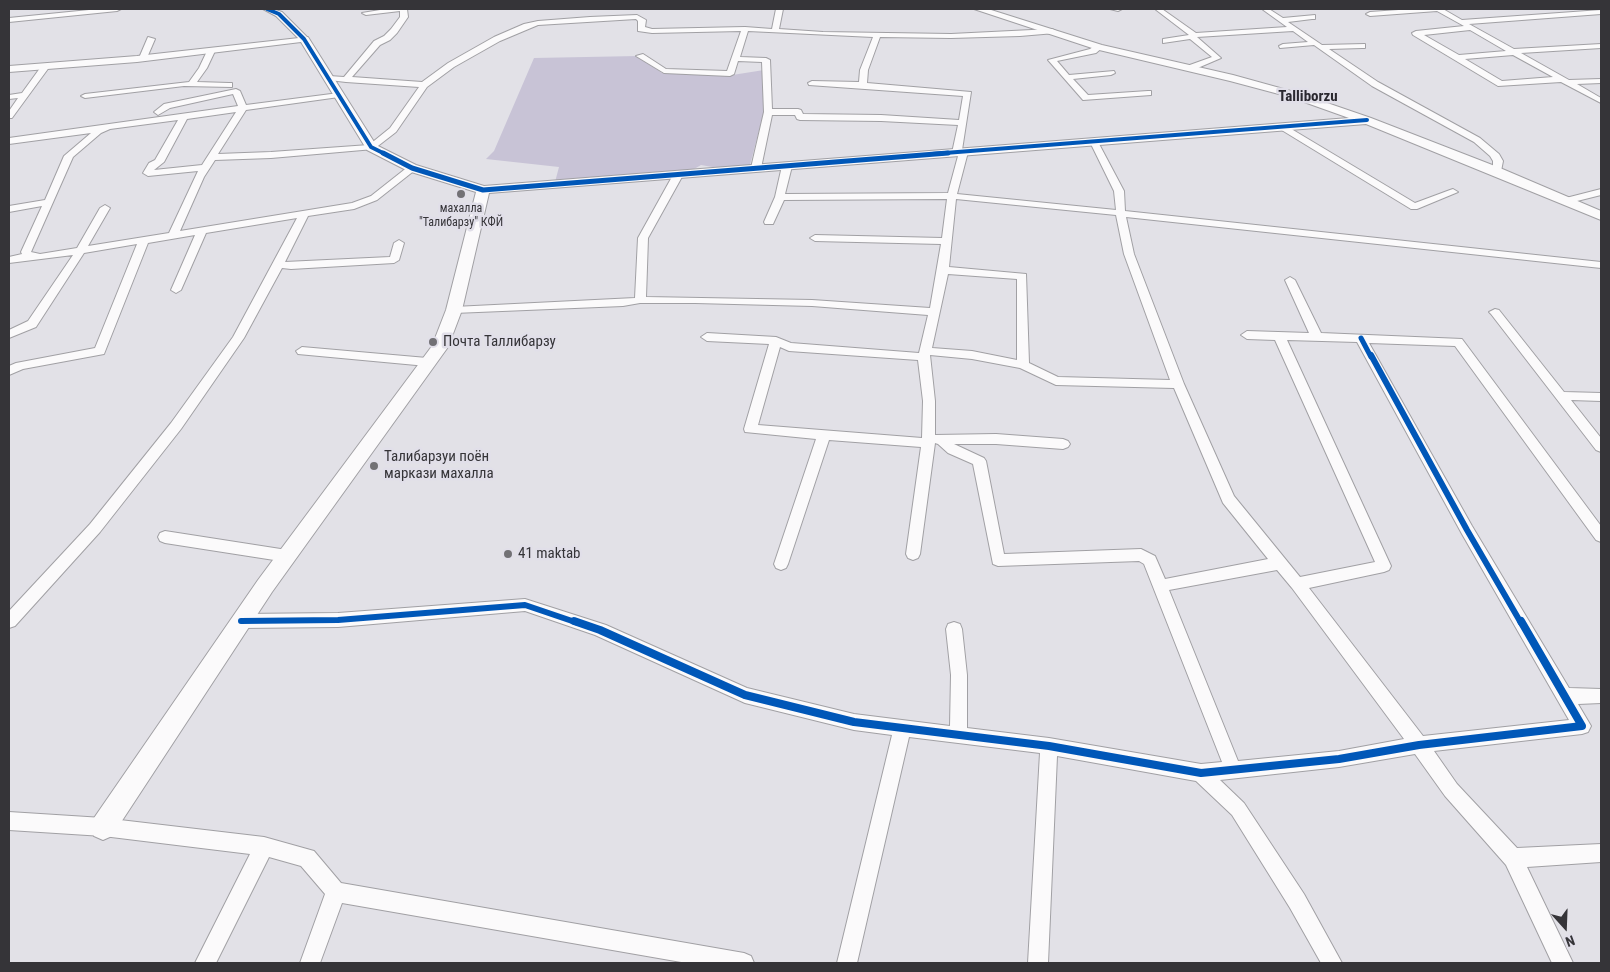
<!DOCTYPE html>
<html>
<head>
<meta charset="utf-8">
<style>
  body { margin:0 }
  #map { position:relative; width:1610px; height:972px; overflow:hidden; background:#e2e1e7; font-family:"Roboto Condensed",sans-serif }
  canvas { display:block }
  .frame { position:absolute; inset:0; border:10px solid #353438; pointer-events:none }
  .north { position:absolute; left:1540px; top:902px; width:50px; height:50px; -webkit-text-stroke:4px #e1dfe9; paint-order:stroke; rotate:160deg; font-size:14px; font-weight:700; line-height:20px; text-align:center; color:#353438 }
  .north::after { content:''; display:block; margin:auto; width:18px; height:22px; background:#353438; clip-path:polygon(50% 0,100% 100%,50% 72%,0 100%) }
</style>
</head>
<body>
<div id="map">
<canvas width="1610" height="972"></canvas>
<div class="frame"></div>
<div class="north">N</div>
</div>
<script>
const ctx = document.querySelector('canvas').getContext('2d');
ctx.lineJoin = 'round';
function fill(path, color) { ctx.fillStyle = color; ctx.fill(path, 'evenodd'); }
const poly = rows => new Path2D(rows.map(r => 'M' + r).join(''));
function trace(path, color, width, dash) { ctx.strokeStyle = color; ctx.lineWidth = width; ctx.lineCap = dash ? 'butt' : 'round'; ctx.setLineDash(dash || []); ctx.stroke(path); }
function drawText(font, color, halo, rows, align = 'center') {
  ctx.font = font + ' "Roboto Condensed",sans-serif'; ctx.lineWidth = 5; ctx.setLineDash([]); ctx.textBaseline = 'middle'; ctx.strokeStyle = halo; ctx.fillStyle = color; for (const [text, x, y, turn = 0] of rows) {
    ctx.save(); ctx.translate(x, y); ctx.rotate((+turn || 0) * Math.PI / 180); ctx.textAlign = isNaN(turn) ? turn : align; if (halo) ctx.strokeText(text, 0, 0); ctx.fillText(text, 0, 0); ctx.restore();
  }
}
fill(poly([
  [638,56,662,73,726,76,764,70,763,115,750,165,718,168,701,165,689,172,555,182,559,167,486,159,494,151,534,58]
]), '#c8c3d6');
const street = poly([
  [99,9,121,9,117,11,9,22,9,18,99,9],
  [263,9,272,9,282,12,307,37,307,41,301,41,276,16,263,9],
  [386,9,407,9,408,17,397,33,390,40,380,45,352,77,422,82,448,63,494,37,524,24,538,21,590,17,637,15,646,20,645,27,652,29,745,27,772,29,776,9,783,9,779,29,823,32,951,34,1052,29,1056,31,1055,33,1020,36,951,38,880,37,868,70,867,83,971,92,962,150,968,152,957,194,1116,210,1114,191,1090,142,1094,139,1098,142,1124,191,1125,211,1601,262,1601,268,1126,217,1134,254,1184,384,1234,496,1300,577,1375,562,1275,340,1247,339,1241,335,1247,331,1309,333,1285,280,1290,277,1295,280,1321,333,1462,339,1601,526,1601,542,1596,540,1455,346,1369,343,1472,526,1569,688,1601,689,1601,703,1578,704,1591,726,1588,732,1582,734,1434,751,1457,784,1517,848,1601,844,1601,862,1527,867,1573,963,1552,963,1506,865,1445,796,1415,754,1339,767,1220,780,1244,803,1304,894,1342,963,1321,963,1290,908,1232,815,1196,781,1057,756,1048,963,1028,963,1040,753,909,737,857,963,837,963,892,735,854,730,745,703,595,635,525,611,338,627,241,628,235,626,233,621,235,616,241,614,338,613,525,599,606,625,747,688,854,714,950,726,951,675,946,629,948,624,954,622,960,624,962,629,967,675,967,728,1049,738,1201,764,1222,762,1144,564,1139,561,998,566,993,564,973,464,948,453,938,444,935,443,920,554,918,558,913,560,908,558,906,554,921,447,829,440,788,564,786,568,781,570,776,568,774,564,816,439,745,432,744,429,769,344,707,341,701,337,707,333,776,337,791,343,919,353,928,315,812,306,695,303,640,303,623,306,454,313,448,310,454,307,635,298,638,238,673,175,678,172,683,175,648,238,646,297,812,300,930,308,941,244,815,241,810,238,815,235,942,238,947,199,784,200,773,224,765,224,764,222,775,197,782,166,787,163,792,166,785,194,948,193,958,156,952,153,958,125,881,121,800,120,797,119,795,115,772,115,761,168,756,171,753,170,751,168,764,112,762,62,738,61,734,74,730,76,664,73,636,56,643,54,666,69,727,71,741,31,652,33,638,31,638,21,636,19,538,25,500,41,454,67,427,87,396,132,374,149,271,158,215,160,204,177,180,231,352,203,371,196,409,166,415,166,415,170,377,200,354,209,308,216,285,262,390,257,394,243,399,240,404,243,399,260,394,263,291,269,282,268,244,338,181,429,100,532,15,626,9,628,9,611,90,524,171,423,233,337,297,218,206,233,181,290,176,293,171,290,195,235,148,243,104,354,23,369,9,375,9,366,16,363,95,348,137,244,84,253,36,327,9,338,9,330,28,321,73,255,9,263,9,257,22,254,21,252,42,206,9,212,9,206,45,200,64,156,91,133,9,144,9,138,238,106,233,94,170,108,158,115,154,112,164,104,236,89,240,91,246,105,339,93,343,95,339,97,246,110,218,154,271,152,369,145,390,128,419,87,346,82,329,80,325,78,329,76,344,77,374,41,384,36,391,29,400,17,400,11,366,15,362,13,386,9],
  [748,31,873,37,860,70,859,82,812,81,808,83,809,85,963,96,959,120,881,115,803,114,801,110,798,109,772,109,770,60,766,58,740,57,748,31],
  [236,112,202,165,154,170,164,162,187,119,236,112],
  [178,120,155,160,149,163,143,173,148,176,198,171,169,233,88,246,110,208,105,205,100,208,77,248,40,254,31,252,73,157,101,133,110,129,178,120],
  [956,199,1116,215,1124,254,1170,380,1058,377,1029,363,1026,274,949,267,956,199],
  [948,274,1017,279,1017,360,972,351,932,348,948,274],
  [1287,340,1357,342,1462,534,1569,720,1423,736,1309,588,1384,572,1389,570,1391,566,1287,340],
  [780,347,789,351,918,360,923,401,922,438,758,425,780,347],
  [930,355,972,359,1020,368,1056,385,1174,388,1223,503,1268,559,1165,579,1155,556,1141,549,1004,554,986,461,984,458,954,444,996,444,1063,449,1068,447,1070,444,1068,441,1063,439,996,434,935,435,935,401,930,355],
  [1277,570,1292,588,1404,739,1339,751,1238,761,1169,590,1277,570],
  [1110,9,1122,9,1118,11,1110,9],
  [1155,9,1162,9,1196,33,1287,27,1262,9,1269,9,1283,18,1315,15,1315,19,1312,19,1288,22,1322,45,1365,44,1365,48,1362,48,1329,49,1378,82,1480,138,1499,154,1503,161,1501,171,1499,173,1493,173,1493,161,1490,156,1474,142,1372,86,1314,45,1280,48,1279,46,1283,44,1308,42,1293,31,1197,37,1221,58,1193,70,1187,70,1187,66,1212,57,1190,39,1163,43,1163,39,1189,35,1155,9],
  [1413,9,1443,9,1462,20,1601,10,1601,14,1469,24,1514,49,1601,44,1601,48,1521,53,1569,80,1601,79,1601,83,1577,84,1601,98,1601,103,1561,82,1498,86,1413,35,1412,33,1416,31,1464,26,1437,11,1370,16,1366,14,1370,12,1413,9],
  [1470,30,1506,51,1459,55,1424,35,1470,30],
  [1513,55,1553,77,1502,81,1465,59,1513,55],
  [148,37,155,39,146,60,140,60,139,58,148,37],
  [1096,45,1103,47,1096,53,1057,61,1069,75,1114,71,1115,73,1111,75,1073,79,1088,95,1148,91,1151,91,1151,95,1083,100,1048,60,1090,49,1096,45],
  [208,49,215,51,207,68,197,82,229,83,232,83,232,87,184,86,85,98,81,96,85,94,189,82,199,68,208,49],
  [43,64,50,66,12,118,9,118,9,111,18,98,9,99,9,95,22,93,43,64],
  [1283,124,1415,203,1450,190,1453,189,1458,192,1417,209,1411,209,1280,129,1279,127,1283,124],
  [1601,189,1601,195,1565,204,1560,201,1562,199,1601,189],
  [1495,309,1499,310,1564,392,1601,393,1601,401,1571,400,1601,438,1601,452,1596,450,1491,314,1489,312,1495,309],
  [302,347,427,358,433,362,427,366,298,354,296,351,302,347],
  [165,531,287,550,292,552,294,556,292,560,287,562,165,543,160,541,158,537,160,533,165,531],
  [9,812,103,818,264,837,314,851,341,883,744,953,751,956,754,963,687,963,342,903,320,963,300,963,325,894,301,866,269,857,216,963,195,963,250,854,103,836,9,830,9,812]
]);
const secondary = poly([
  [974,9,988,9,1102,45,1233,75,1298,93,1371,118,1500,168,1601,211,1601,220,1366,124,489,193,462,310,448,347,272,592,112,836,103,840,94,836,90,827,94,818,258,580,432,346,446,310,476,192,408,171,367,150,301,42,137,62,9,72,9,66,137,56,308,37,376,145,416,165,484,186,1349,118,1290,97,1230,81,1095,49,974,9]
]);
trace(street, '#a1a0a4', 2);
trace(secondary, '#a1a0a4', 2);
fill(street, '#fbfafb');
fill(secondary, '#fbfafb');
trace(poly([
  [267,9,279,14,304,39,371,147,385,154],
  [932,154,1367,120]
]), '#0057b8', 4);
trace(poly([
  [383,153,412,168,483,190,948,153],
  [1361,338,1371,357]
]), '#0057b8', 5);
trace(poly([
  [1371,355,1467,530,1521,623],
  [241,621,338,620,525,605,578,623]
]), '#0057b8', 6);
trace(poly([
  [574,621,600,630,745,695,854,722,1049,746,1201,773,1339,759,1419,745,1582,726,1521,621]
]), '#0057b8', 8);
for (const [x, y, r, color] of [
  [461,194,5,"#727175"],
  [433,342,5,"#727175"],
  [374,466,5,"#727175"],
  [508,554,5,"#727175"]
]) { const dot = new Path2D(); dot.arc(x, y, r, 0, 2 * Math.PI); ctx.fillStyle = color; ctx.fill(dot); trace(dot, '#e1dfe9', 2); }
drawText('12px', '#353438', '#e1dfe9', [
  ["махалла",461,209],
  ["\"Талибарзу\" КФЙ",461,223]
]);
drawText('bold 15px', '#2a2830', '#e1dfe9', [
  ["Talliborzu",1308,97]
]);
drawText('15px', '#353438', '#e1dfe9', [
  ["Почта Таллибарзу",443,342],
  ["Талибарзуи поён",384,457],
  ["маркази махалла",384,474],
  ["41 maktab",518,554]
], 'left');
</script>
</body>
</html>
